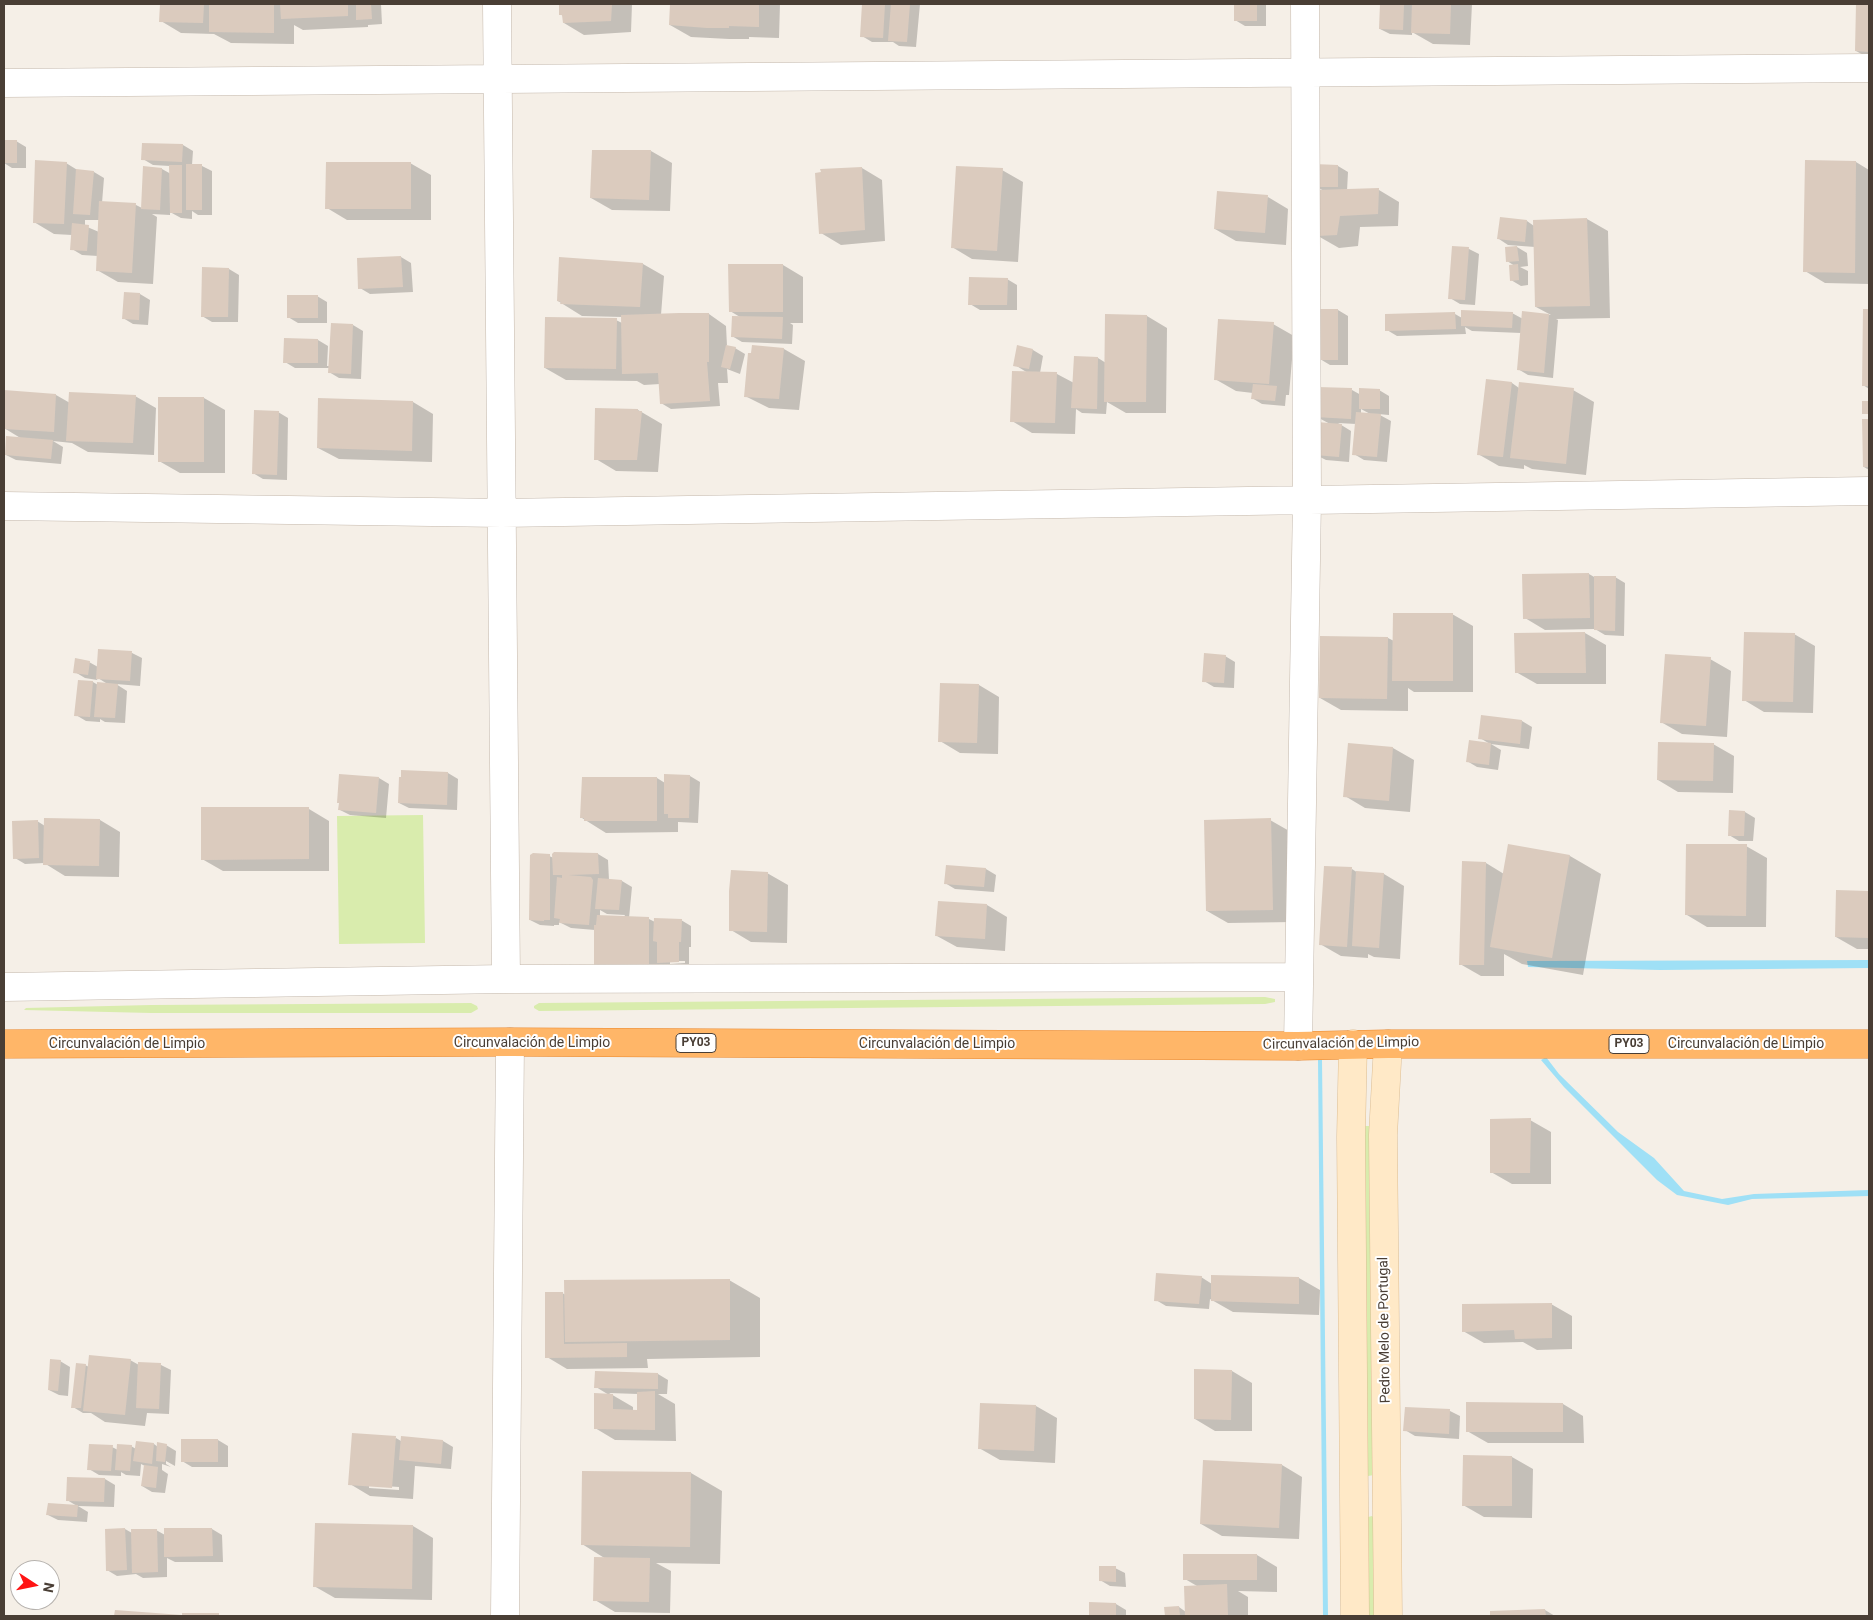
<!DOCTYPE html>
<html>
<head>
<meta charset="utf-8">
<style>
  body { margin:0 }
  #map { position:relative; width:1873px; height:1620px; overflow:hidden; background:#f5efe7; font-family:Roboto,sans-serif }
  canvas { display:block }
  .frame { position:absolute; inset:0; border:5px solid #493e35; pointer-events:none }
  .north { position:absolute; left:10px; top:1560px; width:50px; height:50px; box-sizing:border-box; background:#fff; border:1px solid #b6b2ae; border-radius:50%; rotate:101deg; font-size:14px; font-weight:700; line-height:20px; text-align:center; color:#493e35 }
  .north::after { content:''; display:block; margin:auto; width:18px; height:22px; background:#ff1414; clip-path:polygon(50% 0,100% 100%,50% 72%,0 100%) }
</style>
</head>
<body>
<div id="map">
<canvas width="1873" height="1620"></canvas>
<div class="frame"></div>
<div class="north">N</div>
</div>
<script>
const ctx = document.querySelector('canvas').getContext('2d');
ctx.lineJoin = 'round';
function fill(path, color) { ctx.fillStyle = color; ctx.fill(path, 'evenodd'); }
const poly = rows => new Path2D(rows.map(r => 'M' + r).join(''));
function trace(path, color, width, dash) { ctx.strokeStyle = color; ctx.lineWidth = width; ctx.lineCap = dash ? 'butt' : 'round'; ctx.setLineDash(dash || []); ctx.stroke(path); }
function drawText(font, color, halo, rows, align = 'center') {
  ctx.font = font + ' Roboto,sans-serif'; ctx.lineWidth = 4; ctx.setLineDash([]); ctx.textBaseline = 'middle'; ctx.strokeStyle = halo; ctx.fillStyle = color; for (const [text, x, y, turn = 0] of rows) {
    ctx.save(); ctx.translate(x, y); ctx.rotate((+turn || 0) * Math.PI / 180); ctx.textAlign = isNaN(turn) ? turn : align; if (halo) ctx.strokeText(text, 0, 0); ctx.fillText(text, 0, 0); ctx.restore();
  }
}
fill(poly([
  [423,815,425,943,339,944,337,816],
  [1265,997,1275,999,1275,1002,1265,1004,539,1011,534,1008,534,1006,539,1003],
  [471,1003,477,1006,478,1009,471,1013,151,1013,24,1010,26,1008,151,1005],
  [1365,1126,1370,1126,1374,1475,1368,1476,1366,1475,1364,1127],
  [1372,1516,1374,1518,1376,1616,1368,1616,1368,1517]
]), '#d9ecad');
fill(poly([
  [1869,960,1869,968,1660,970,1528,967,1527,961],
  [1546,1057,1559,1074,1618,1132,1654,1158,1684,1191,1722,1199,1754,1194,1869,1190,1869,1196,1752,1199,1728,1205,1677,1195,1657,1180,1564,1087,1541,1060],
  [1322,1059,1328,1616,1323,1616,1318,1060]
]), '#9fe0f6');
fill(poly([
  [161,4,381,4,382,24,368,25,368,27,303,30,294,25,294,44,231,43,214,34,181,33,161,21],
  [561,4,632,4,631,32,584,35,564,23,563,16,560,14],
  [671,4,780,4,779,38,749,37,749,39,729,39,691,37,670,25],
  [863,4,920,4,916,47,899,46,893,42,872,42,862,36],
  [1235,4,1266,4,1266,26,1245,26,1235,20],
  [1381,4,1472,4,1470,45,1433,44,1412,32,1412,35,1390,34,1380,29],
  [1857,4,1869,4,1869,58,1856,51],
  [4,141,16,141,26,147,26,168,12,168,4,163],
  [183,145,193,151,192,165,202,166,212,171,212,215,198,215,192,211,192,219,181,218,170,212,170,215,152,214,157,217,153,284,118,282,97,270,98,256,82,255,72,249,72,235,54,234,34,222,66,163,79,171,94,172,104,178,102,203,136,205,142,208,145,168,162,169,171,174,170,166,153,165,143,159],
  [85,220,100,220,99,232,85,226],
  [651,151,672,163,670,211,612,210,591,198],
  [1806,161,1856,162,1869,170,1869,284,1825,283,1805,271],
  [410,163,431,175,431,220,347,220,327,208],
  [1338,166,1348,172,1347,191,1379,190,1399,202,1398,226,1360,227,1358,246,1339,248,1318,236,1324,191,1315,186],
  [862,168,882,180,885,241,841,245,821,233],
  [1002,170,1023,182,1018,262,972,259,952,247],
  [1268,197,1288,209,1286,245,1236,241,1215,229],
  [1587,219,1608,231,1610,318,1556,319,1558,320,1553,378,1528,375,1518,369,1521,333,1472,331,1465,327,1466,334,1397,336,1387,330,1386,315,1455,314,1462,318,1512,313,1523,319,1523,313,1551,315,1536,307,1535,247,1508,245,1499,239,1527,221,1534,226],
  [1454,247,1469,249,1479,254,1475,305,1460,304,1450,298],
  [1517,247,1527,253,1528,266,1520,267,1528,271,1528,285,1521,286,1511,280,1515,266,1507,261],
  [401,257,411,263,413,292,370,294,360,288,358,260],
  [561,258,643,264,664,276,661,315,709,314,726,326,727,346,735,348,745,354,740,374,727,369,728,383,718,383,720,406,671,409,661,403,660,384,644,385,637,381,566,380,545,368,616,320,622,323,622,317,582,316,558,301],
  [783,265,803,277,803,323,790,323,793,325,792,344,742,342,732,336,740,317,730,311],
  [203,268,229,269,239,275,238,322,212,322,202,316],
  [1007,279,1017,285,1017,310,980,310,970,304],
  [140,294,150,300,148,325,133,324,123,318],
  [317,296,327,302,327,323,298,323,288,317],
  [1338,310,1348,316,1348,365,1330,365,1320,359],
  [1864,311,1869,311,1869,389,1863,385],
  [1147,316,1167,328,1166,413,1126,413,1107,402,1106,414,1082,413,1076,409,1075,434,1032,433,1012,421,1028,373,1015,365,1018,347,1033,350,1043,356,1040,373,1057,374,1074,383,1075,358,1098,358,1106,363],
  [1273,324,1294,336,1289,395,1286,395,1285,406,1262,404,1252,398,1253,393,1236,391,1215,379],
  [353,325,363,331,361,379,339,378,329,372,330,368,295,368,285,362,318,340,328,346,327,366,330,366],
  [753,346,784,349,805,361,799,410,769,408,745,396],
  [1487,380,1512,383,1519,388,1573,390,1594,402,1586,475,1532,469,1524,465,1524,469,1499,466,1478,454],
  [1352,390,1361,395,1379,390,1389,396,1389,415,1378,414,1391,421,1387,462,1364,460,1354,454,1356,424,1338,423,1351,431,1349,462,1326,460,1316,455,1330,424,1317,417],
  [1361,409,1372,415,1361,414],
  [5,392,56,395,70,403,135,396,156,408,154,455,88,452,72,443,53,441,63,447,61,464,16,460,6,455,22,439,4,428],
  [159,398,204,398,225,410,225,473,180,473,159,461],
  [413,402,433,414,432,462,339,459,318,448],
  [638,410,662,424,658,472,616,471,596,459],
  [278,412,288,418,287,480,263,479,253,473],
  [1864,421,1869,421,1869,470,1864,467],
  [1589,574,1596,578,1615,577,1625,583,1624,636,1605,635,1595,629,1545,630,1525,618],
  [1452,614,1473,626,1473,692,1414,692,1408,688,1408,711,1341,710,1320,698,1388,638,1394,641],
  [1585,633,1606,645,1606,684,1537,684,1516,672,1515,634],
  [1794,634,1815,646,1813,713,1764,712,1744,700],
  [99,651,132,653,142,658,140,686,116,684,127,691,125,723,105,722,100,719,100,722,86,721,76,715,79,681,93,682,98,685,109,685,98,678,97,680,85,678,75,672,89,662,98,667],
  [1225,656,1235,662,1234,688,1214,687,1204,681],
  [1710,659,1731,671,1727,737,1682,734,1661,722],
  [979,685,999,697,998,754,960,753,940,741],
  [1522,721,1532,727,1529,749,1491,744,1501,750,1498,770,1477,767,1467,761,1490,744,1480,738],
  [1349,744,1393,748,1414,760,1410,812,1365,808,1345,796],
  [1713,744,1734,756,1733,793,1678,792,1658,780],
  [402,771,448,773,458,779,457,810,409,808,399,803],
  [690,776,700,782,698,823,678,822,678,832,606,833,582,818,657,778,665,783],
  [379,778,389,784,386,818,350,815,340,810,340,804],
  [309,809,329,821,329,871,223,871,202,859],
  [1731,812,1745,812,1755,818,1753,841,1739,841,1729,835],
  [100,820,120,832,119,877,65,876,44,863,25,864,15,858,37,821,45,826],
  [1270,820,1291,832,1293,922,1228,923,1207,911],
  [1509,846,1570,856,1601,874,1583,975,1522,964,1504,954,1504,976,1481,976,1460,964,1486,863,1504,874],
  [1746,846,1767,858,1766,927,1707,927,1687,915],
  [598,854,608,860,609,880,622,881,632,887,629,918,649,919,655,922,681,920,691,926,691,947,689,947,689,967,667,981,595,930,571,928,559,922,559,925,554,925,554,926,540,925,530,920,549,856,554,858,554,855],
  [600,910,607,914,625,915,624,917,600,916],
  [670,961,685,961,685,963,670,964],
  [947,866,986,869,996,875,994,892,955,889,945,883],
  [1352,869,1358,873,1384,874,1404,886,1400,959,1374,957,1368,954,1368,958,1341,956,1320,944],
  [767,873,788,885,787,943,751,942,731,930],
  [1838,891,1869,892,1869,949,1857,949,1836,937],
  [987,905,1007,917,1005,951,957,947,937,936],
  [1530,1120,1551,1132,1551,1184,1512,1184,1491,1172],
  [1213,1276,1299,1278,1320,1290,1319,1315,1233,1312,1210,1299,1209,1309,1166,1306,1156,1300,1201,1277,1212,1284],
  [729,1280,760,1298,760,1357,647,1359,648,1368,567,1369,547,1357,562,1293,566,1295],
  [1551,1304,1572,1316,1572,1349,1537,1350,1523,1342,1484,1343,1463,1331],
  [130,1360,139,1365,161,1365,171,1370,169,1414,147,1413,145,1426,105,1422,91,1413,83,1413,73,1407,85,1365,89,1367],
  [60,1361,70,1367,68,1396,59,1395,49,1390],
  [1232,1371,1252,1383,1252,1431,1215,1431,1195,1419],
  [658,1374,668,1380,667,1394,658,1394,675,1404,676,1441,615,1440,595,1428,609,1395,596,1387],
  [609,1393,638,1394,639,1412,633,1411,633,1407],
  [1563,1404,1583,1416,1584,1443,1488,1443,1467,1431],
  [1036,1406,1057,1418,1055,1463,1000,1460,979,1448],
  [1406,1408,1450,1411,1460,1416,1459,1439,1415,1436,1405,1430],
  [402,1437,443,1441,453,1447,451,1469,415,1466,413,1499,370,1496,350,1484,396,1438,401,1441],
  [369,1485,399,1487,399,1490,369,1488],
  [218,1440,228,1446,228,1467,192,1467,182,1461],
  [154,1444,158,1447,166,1445,176,1451,175,1466,166,1461,166,1464,171,1467,162,1464,162,1470,168,1474,165,1493,152,1492,142,1486,145,1466,141,1464,140,1476,126,1475,121,1472,121,1476,99,1475,89,1469,112,1447,118,1450,131,1446,136,1449],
  [1464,1457,1512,1457,1533,1469,1532,1518,1484,1517,1463,1505],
  [1282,1465,1302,1477,1299,1539,1222,1536,1201,1524],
  [583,1472,691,1473,722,1491,720,1564,656,1563,671,1571,670,1613,615,1612,595,1600,606,1559,582,1544],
  [105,1479,115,1485,114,1507,78,1506,88,1512,87,1522,58,1520,48,1515,77,1506,67,1500],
  [413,1526,433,1538,432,1600,335,1598,314,1586],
  [125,1529,132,1533,156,1530,165,1535,165,1529,212,1529,222,1535,223,1562,175,1562,167,1558,167,1577,143,1578,136,1574,117,1576,107,1570,106,1530],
  [1257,1555,1277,1567,1277,1592,1238,1591,1248,1597,1248,1616,1166,1616,1165,1608,1179,1607,1186,1612,1197,1586,1185,1579],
  [1115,1568,1125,1573,1126,1587,1110,1586,1100,1580],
  [1091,1603,1116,1604,1126,1610,1126,1616,1090,1616],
  [1545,1610,1555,1616,1491,1616,1491,1612],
  [116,1611,179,1616,180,1616,116,1616]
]), '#0003');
fill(poly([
  [160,4,204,4,203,23,159,22],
  [209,4,274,4,274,33,209,32],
  [280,4,348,4,348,16,281,19],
  [356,4,371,4,372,19,356,20],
  [559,4,612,4,611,21,563,23,562,15,559,15],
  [670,4,759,4,759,27,729,26,729,28,707,28,669,25],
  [862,4,885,4,883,38,860,37],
  [891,4,910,4,907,42,888,41],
  [1234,4,1257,4,1257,21,1234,21],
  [1380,4,1404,4,1403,30,1379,29],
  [1412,4,1451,4,1450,34,1411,33],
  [1856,4,1869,4,1869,52,1855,51],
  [4,140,17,140,17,163,4,163],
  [142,143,183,144,182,162,141,160],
  [592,150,651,150,649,200,590,198],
  [35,160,67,162,64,224,33,223],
  [1805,160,1856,161,1855,273,1803,272],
  [326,162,411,162,411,209,325,209],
  [186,164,202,164,202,210,186,210],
  [1314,164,1338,165,1338,187,1313,187],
  [169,165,182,165,182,213,170,213],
  [143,166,162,168,160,210,141,209],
  [956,166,1003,168,997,251,951,248],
  [862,167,865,230,819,234,815,173,821,172,820,169],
  [76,169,94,171,90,215,73,214],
  [1379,188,1378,214,1340,216,1337,235,1317,236,1317,190],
  [1217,191,1268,195,1265,233,1214,229],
  [99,201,136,203,132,273,96,271],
  [1500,217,1527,220,1525,242,1497,239],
  [1587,218,1590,306,1535,307,1533,220],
  [72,223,89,225,87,251,70,250],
  [1452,246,1469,247,1465,300,1448,299],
  [1517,246,1519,261,1506,262,1505,247],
  [401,256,403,287,358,289,357,258],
  [559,257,643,263,640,307,560,304,561,302,557,301],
  [728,264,783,264,783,312,729,312],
  [1518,264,1519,280,1510,281,1509,265],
  [202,267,229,268,228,317,201,317],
  [969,277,1008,278,1007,305,968,305],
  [124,292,140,293,139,320,122,319],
  [287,295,318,295,318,318,287,318],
  [1319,309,1338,309,1338,360,1319,360],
  [1863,309,1869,309,1869,386,1862,386],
  [1461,310,1513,312,1512,328,1461,326],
  [1522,311,1549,314,1544,373,1517,370],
  [1455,312,1456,329,1385,331,1385,314],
  [679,313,709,313,709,362,707,362,710,401,660,404,658,373,622,374,621,315],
  [1105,314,1147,315,1146,402,1104,402],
  [732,316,783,317,782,339,731,337],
  [545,317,617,318,616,369,544,368],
  [1218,319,1274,322,1269,384,1214,380],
  [331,323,353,324,351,374,328,373],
  [284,338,318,339,318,363,283,363],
  [726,345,736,347,730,369,721,367],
  [752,345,784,348,779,399,744,397,748,353,751,353],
  [1017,345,1033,349,1029,369,1013,366],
  [1074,356,1098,357,1097,409,1071,408],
  [1012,371,1057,372,1055,423,1010,422],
  [1486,379,1512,382,1503,457,1477,455],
  [1519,382,1574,388,1566,464,1510,458],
  [1253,384,1277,386,1275,401,1251,399],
  [1317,387,1352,388,1351,419,1315,417],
  [1359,388,1380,389,1380,409,1359,409],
  [4,390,56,394,54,432,4,429],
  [69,392,136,395,133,443,66,441],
  [158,397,204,397,204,462,158,462],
  [318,398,413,401,412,451,317,448],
  [1862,401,1869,401,1869,414,1862,414],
  [595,408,638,409,638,411,642,411,637,460,594,460],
  [254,410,279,411,277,475,252,474],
  [1356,412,1381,414,1377,457,1352,455],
  [1862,419,1869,419,1869,467,1863,467],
  [1317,422,1342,424,1339,457,1315,455],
  [6,436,53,440,51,459,5,455],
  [1589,573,1590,618,1523,619,1522,574],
  [1594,576,1616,576,1615,631,1594,630],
  [1393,613,1453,613,1453,681,1392,681],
  [1585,632,1586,673,1515,673,1514,633],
  [1744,632,1795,633,1793,702,1742,701],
  [1320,636,1388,637,1387,699,1319,698],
  [98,649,132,651,130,681,96,679],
  [1204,653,1226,655,1224,683,1202,682],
  [1665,654,1711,657,1706,726,1660,723],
  [75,658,90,661,88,675,73,673],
  [78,680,93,681,90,717,74,716],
  [97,682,118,684,115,718,94,717],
  [940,683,979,684,977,743,938,742],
  [1481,715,1522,720,1520,744,1478,739],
  [1469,740,1491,743,1489,765,1466,762],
  [1658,742,1714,743,1713,781,1657,780],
  [1348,743,1393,747,1389,801,1343,797],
  [401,770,448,772,447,805,398,803,399,777,401,777],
  [339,774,379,777,376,813,338,810,339,803,337,803],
  [664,774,690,775,689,818,668,818,668,814,664,814],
  [582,777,657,777,657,821,584,821,584,818,580,818],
  [201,807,309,807,309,859,201,860],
  [1729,810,1745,811,1744,836,1728,836],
  [44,818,100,819,99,866,43,865],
  [1271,818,1273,910,1206,911,1204,820],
  [38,820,39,858,13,859,12,821],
  [1508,844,1570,855,1552,958,1490,947],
  [1686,844,1747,844,1746,916,1685,915],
  [554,852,598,853,599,874,568,875,591,877,593,880,589,925,559,923,560,919,554,918,557,877,562,878,562,875,553,875,552,854],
  [533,853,550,854,550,920,544,920,544,921,529,920,530,855],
  [1462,861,1486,862,1484,965,1459,965],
  [946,865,986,868,984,887,944,884],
  [1324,866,1352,867,1347,947,1319,945],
  [731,870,768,872,767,932,729,931,729,891],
  [1356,871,1384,873,1379,948,1352,946],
  [598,878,622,880,619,910,595,909],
  [1836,890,1869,891,1869,938,1835,937],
  [938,901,987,904,985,939,935,936],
  [597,915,649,917,649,964,647,964,647,969,594,967,594,925,596,925],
  [654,918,682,919,681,942,679,942,679,962,657,963,657,942,653,941],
  [1531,1118,1530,1173,1490,1173,1490,1119],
  [1156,1273,1202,1276,1199,1304,1154,1301],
  [1211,1275,1299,1277,1299,1304,1211,1301],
  [730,1279,730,1340,565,1342,564,1280],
  [545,1292,563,1292,564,1344,627,1343,627,1357,545,1358],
  [1552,1303,1552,1338,1515,1339,1514,1330,1462,1332,1462,1304],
  [89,1355,131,1359,125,1415,83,1411],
  [50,1359,61,1360,58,1391,48,1390],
  [138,1362,161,1363,159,1409,136,1408],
  [76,1363,86,1364,81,1408,71,1408],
  [1194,1369,1232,1370,1231,1420,1194,1419],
  [595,1371,658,1373,658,1389,594,1388],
  [655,1391,655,1430,594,1429,594,1393,613,1394,613,1409,637,1410,637,1392],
  [1466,1402,1563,1403,1563,1432,1466,1432],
  [980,1403,1036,1405,1034,1451,978,1449],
  [1405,1407,1450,1409,1449,1434,1403,1431],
  [352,1433,396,1436,392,1488,348,1485],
  [401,1436,443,1440,441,1464,399,1460],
  [181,1439,218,1439,218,1462,181,1462],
  [136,1441,154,1443,152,1464,133,1461],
  [157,1442,167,1444,165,1462,156,1461],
  [89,1444,113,1445,111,1471,87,1470],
  [117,1444,132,1445,130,1471,115,1470],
  [1463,1455,1512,1456,1512,1506,1462,1506],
  [1203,1460,1282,1464,1279,1528,1200,1524],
  [144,1465,158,1467,156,1488,141,1486],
  [582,1471,691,1472,690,1547,581,1545],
  [67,1477,105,1478,104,1502,66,1501],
  [48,1503,78,1505,77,1517,46,1515],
  [315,1523,413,1525,412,1589,313,1587],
  [125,1528,127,1570,106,1571,105,1529],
  [164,1528,212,1528,213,1556,164,1557],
  [131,1529,157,1529,158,1572,132,1573],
  [1183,1554,1257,1554,1257,1580,1183,1580],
  [594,1557,650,1558,649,1602,593,1601],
  [1099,1566,1116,1566,1116,1582,1099,1581],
  [1227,1584,1228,1616,1185,1616,1184,1586],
  [1089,1602,1116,1603,1116,1616,1089,1616],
  [1179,1606,1180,1616,1165,1616,1164,1607],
  [1545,1609,1546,1616,1490,1616,1490,1611],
  [115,1610,182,1615,182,1613,219,1613,219,1616,114,1616]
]), '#dbcbbe');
const street = poly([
  [497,4,506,979],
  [4,83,1869,68],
  [4,506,502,513,1869,491],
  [4,987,506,979,1299,977],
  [1298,1046,1307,499,1305,4],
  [505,1616,510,1042]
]);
const secondary = poly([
  [1353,1044,1351,1137,1355,1616],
  [1388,1616,1383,1135,1388,1044]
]);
const highway = poly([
  [4,1044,510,1042,1298,1046,1388,1044,1869,1044]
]);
trace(street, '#c4b8ac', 29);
trace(secondary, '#dcbe95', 29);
trace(highway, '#ea872c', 29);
trace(street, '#fff', 28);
trace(secondary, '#ffe9c7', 28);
trace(highway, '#ffb668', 28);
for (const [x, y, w] of [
  [696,1043,40],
  [1629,1044,40]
]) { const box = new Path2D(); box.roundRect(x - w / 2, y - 9.5, w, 19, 4); ctx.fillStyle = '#fff'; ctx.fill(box); trace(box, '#493e35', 1); }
drawText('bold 12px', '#493e35', null, [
  ["PY03",696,1043],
  ["PY03",1629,1044]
]);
drawText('14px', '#493e35', '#fff', [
  ["Circunvalación de Limpio",532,1043],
  ["Circunvalación de Limpio",127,1044],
  ["Circunvalación de Limpio",937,1044],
  ["Circunvalación de Limpio",1341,1044,-1],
  ["Circunvalación de Limpio",1746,1044],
  ["Pedro Melo de Portugal",1385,1330,-91]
]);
</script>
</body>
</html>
